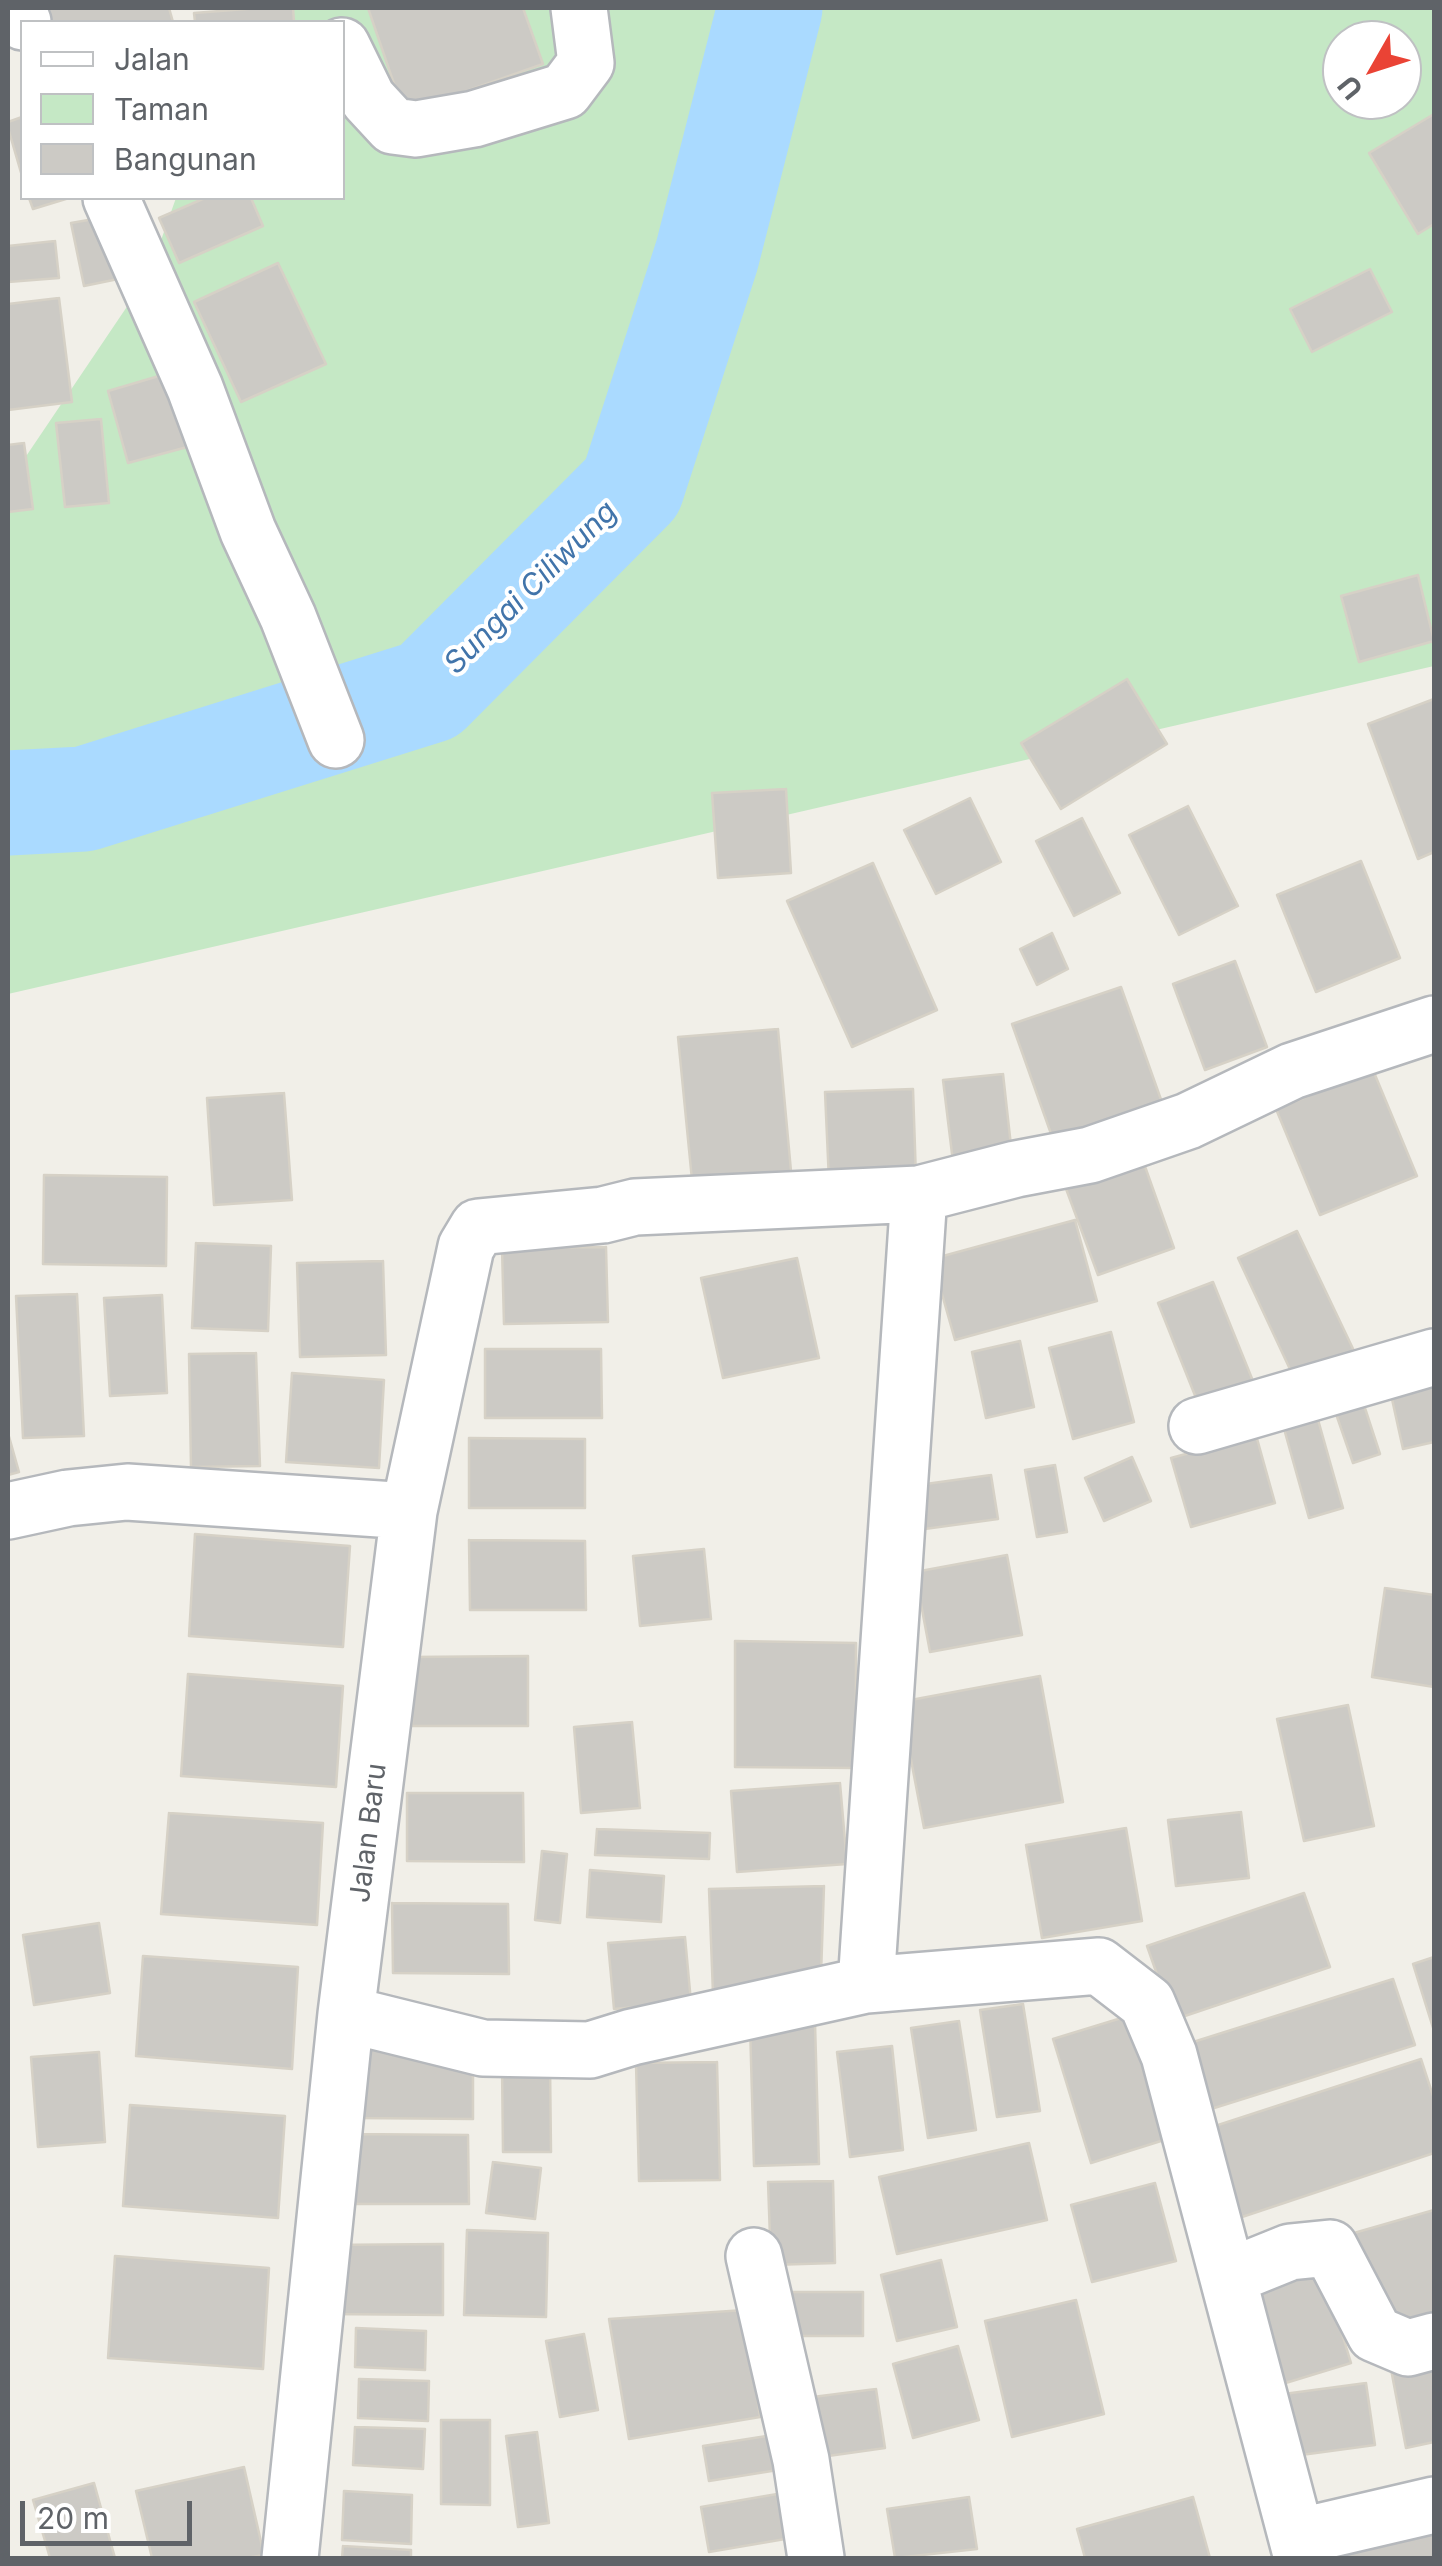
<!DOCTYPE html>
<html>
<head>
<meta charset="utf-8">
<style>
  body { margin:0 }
  #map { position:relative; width:1442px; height:2566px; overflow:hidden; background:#f1efe8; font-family:Inter,sans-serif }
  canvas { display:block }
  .frame { position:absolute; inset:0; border:10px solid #5f6368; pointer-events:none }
  .legend { position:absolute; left:20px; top:20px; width:325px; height:180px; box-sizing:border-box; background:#fff; border:2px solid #bfc1c3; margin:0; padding:12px 18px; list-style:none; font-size:30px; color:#5f6368 }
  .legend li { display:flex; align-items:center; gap:20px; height:50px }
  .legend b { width:50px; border:2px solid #bfc1c3 }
  .north { position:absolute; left:1322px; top:20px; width:100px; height:100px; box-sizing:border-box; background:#fff; border:2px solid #bfc1c3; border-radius:50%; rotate:231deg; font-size:28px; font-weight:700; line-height:40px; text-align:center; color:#5f6368 }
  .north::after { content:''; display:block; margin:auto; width:35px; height:45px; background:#ea4335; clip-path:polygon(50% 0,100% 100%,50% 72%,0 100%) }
  .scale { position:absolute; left:20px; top:2501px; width:172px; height:45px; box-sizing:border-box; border:5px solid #5f6368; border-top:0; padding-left:12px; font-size:30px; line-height:35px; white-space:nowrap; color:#5f6368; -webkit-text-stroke:8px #fff; paint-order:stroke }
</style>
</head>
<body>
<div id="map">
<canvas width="1442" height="2566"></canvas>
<div class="frame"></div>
<ul class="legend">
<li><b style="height:12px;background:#fff"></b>Jalan</li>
<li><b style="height:28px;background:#c5e8c5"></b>Taman</li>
<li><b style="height:28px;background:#cccac5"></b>Bangunan</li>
</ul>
<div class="north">U</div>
<div class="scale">20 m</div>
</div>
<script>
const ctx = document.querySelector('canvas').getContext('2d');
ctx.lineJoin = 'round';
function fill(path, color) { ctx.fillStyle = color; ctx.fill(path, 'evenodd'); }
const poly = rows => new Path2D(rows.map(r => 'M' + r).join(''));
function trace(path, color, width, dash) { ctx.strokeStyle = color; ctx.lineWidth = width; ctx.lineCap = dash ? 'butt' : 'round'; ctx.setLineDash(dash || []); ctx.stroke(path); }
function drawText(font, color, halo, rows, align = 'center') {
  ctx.font = font + ' Inter,sans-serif'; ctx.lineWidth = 8; ctx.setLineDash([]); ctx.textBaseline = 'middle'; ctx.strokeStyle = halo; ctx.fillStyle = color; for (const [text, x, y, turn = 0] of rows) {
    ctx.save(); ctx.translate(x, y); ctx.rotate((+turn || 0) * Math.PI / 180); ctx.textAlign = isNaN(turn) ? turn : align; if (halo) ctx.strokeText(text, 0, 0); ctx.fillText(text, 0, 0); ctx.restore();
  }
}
fill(poly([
  [243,8,1434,8,1434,666,8,994,8,483,149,274,176,198,342,198,342,22,238,22],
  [1342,40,1402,40,1402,100,1342,100]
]), '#c5e8c5');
trace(poly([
  [8,803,84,799,429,691,632,487,707,255,770,8]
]), '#aadaff', 105);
const building = poly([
  [47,8,169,8,173,22,51,22,47,8],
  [259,8,293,8,294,22,195,22,194,13,259,8],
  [368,8,523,8,543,64,404,113,368,8],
  [1434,114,1434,224,1418,234,1369,153,1434,114],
  [22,117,22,176,8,128,8,122,22,117],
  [29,198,69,198,33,209,29,198],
  [205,198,251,198,263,226,179,263,159,218,205,198],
  [111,216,123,278,84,286,71,223,111,216],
  [55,241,59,278,8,282,8,246,55,241],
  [278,263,326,364,241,402,194,302,278,263],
  [1370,269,1392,312,1312,352,1290,309,1370,269],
  [59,298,72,402,8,410,8,304,59,298],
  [169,373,191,446,128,463,108,391,169,373],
  [101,419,109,503,65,507,56,423,101,419],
  [24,443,33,509,8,512,8,445,24,443],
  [1418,575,1434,641,1359,662,1341,596,1418,575],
  [1127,679,1167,744,1061,809,1021,743,1127,679],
  [1434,699,1434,852,1418,859,1368,724,1434,699],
  [786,789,791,873,718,878,712,793,786,789],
  [970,798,1001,862,936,894,904,830,970,798],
  [1188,806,1238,906,1179,935,1129,835,1188,806],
  [1082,818,1120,893,1074,916,1036,841,1082,818],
  [1361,861,1400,958,1316,992,1277,895,1361,861],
  [873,863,937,1010,852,1047,787,901,873,863],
  [1052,933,1068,969,1037,985,1020,949,1052,933],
  [1235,961,1267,1047,1205,1070,1173,984,1235,961],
  [1121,987,1164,1108,1055,1145,1012,1024,1121,987],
  [778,1029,791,1171,692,1180,678,1037,778,1029],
  [1373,1070,1417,1176,1320,1215,1276,1109,1373,1070],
  [1003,1074,1012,1155,953,1162,943,1080,1003,1074],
  [913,1089,916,1178,829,1181,825,1092,913,1089],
  [284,1093,292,1200,214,1205,207,1098,284,1093],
  [1142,1158,1174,1248,1098,1275,1065,1186,1142,1158],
  [44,1175,167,1177,166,1266,43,1264,44,1175],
  [1075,1220,1097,1301,955,1340,932,1259,1075,1220],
  [1297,1231,1355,1353,1295,1380,1238,1258,1297,1231],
  [196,1243,271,1246,268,1331,192,1328,196,1243],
  [606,1247,608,1322,504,1324,502,1248,606,1247],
  [797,1258,819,1358,723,1378,701,1278,797,1258],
  [383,1261,386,1355,300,1357,297,1263,383,1261],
  [1213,1282,1255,1386,1200,1408,1158,1303,1213,1282],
  [77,1294,84,1436,23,1438,16,1296,77,1294],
  [162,1295,167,1393,110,1396,104,1298,162,1295],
  [1111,1332,1134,1422,1073,1439,1049,1348,1111,1332],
  [1020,1341,1034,1407,986,1418,972,1352,1020,1341],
  [485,1349,601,1349,602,1418,485,1418,485,1349],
  [256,1353,260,1466,191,1467,189,1354,256,1353],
  [292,1373,384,1380,379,1468,286,1462,292,1373],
  [1434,1380,1434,1442,1403,1449,1390,1390,1434,1380],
  [1363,1402,1380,1454,1353,1463,1335,1411,1363,1402],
  [1315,1409,1343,1508,1309,1518,1281,1418,1315,1409],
  [8,1433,19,1472,8,1475,8,1433],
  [1256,1435,1275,1503,1191,1527,1171,1458,1256,1435],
  [469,1438,585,1439,585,1508,469,1508,469,1438],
  [1132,1457,1151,1501,1104,1521,1085,1478,1132,1457],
  [1055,1465,1067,1532,1037,1537,1025,1470,1055,1465],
  [991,1475,998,1519,910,1531,904,1487,991,1475],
  [195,1534,350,1546,343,1647,189,1636,195,1534],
  [469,1540,585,1541,586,1610,470,1610,469,1540],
  [704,1549,711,1619,640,1626,633,1556,704,1549],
  [1007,1555,1022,1635,930,1652,915,1572,1007,1555],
  [1385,1588,1434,1595,1434,1687,1372,1677,1385,1588],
  [735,1641,856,1643,856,1768,735,1767,735,1641],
  [528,1656,528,1726,412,1726,412,1657,528,1656],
  [188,1674,343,1686,336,1787,181,1776,188,1674],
  [1040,1676,1063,1802,924,1828,900,1702,1040,1676],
  [1348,1705,1374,1826,1304,1841,1277,1719,1348,1705],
  [632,1722,640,1808,581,1813,574,1727,632,1722],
  [840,1783,847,1864,737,1872,731,1791,840,1783],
  [407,1793,523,1793,524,1862,407,1861,407,1793],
  [1241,1812,1249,1878,1176,1886,1168,1820,1241,1812],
  [169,1813,323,1823,317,1925,161,1914,169,1813],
  [1126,1828,1142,1921,1042,1938,1026,1845,1126,1828],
  [597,1829,710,1833,709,1859,595,1855,597,1829],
  [542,1851,567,1854,560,1923,535,1920,542,1851],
  [590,1870,664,1876,661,1922,587,1917,590,1870],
  [824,1886,821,1975,713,1994,709,1889,824,1886],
  [1304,1893,1330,1967,1173,2020,1147,1946,1304,1893],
  [392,1903,508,1904,509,1974,393,1973,392,1903],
  [99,1923,110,1993,34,2005,23,1935,99,1923],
  [685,1937,691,2002,614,2009,608,1943,685,1937],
  [143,1956,298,1967,292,2069,136,2056,143,1956],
  [1434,1957,1434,2031,1413,1964,1434,1957],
  [1393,1979,1415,2045,1211,2109,1190,2043,1393,1979],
  [1023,2004,1040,2111,997,2117,980,2010,1023,2004],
  [1141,2012,1180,2135,1091,2163,1053,2039,1141,2012],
  [959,2021,976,2130,928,2138,911,2028,959,2021],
  [815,2023,819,2164,754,2166,750,2025,815,2023],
  [892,2046,903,2150,850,2157,837,2052,892,2046],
  [356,2050,473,2050,473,2119,357,2118,356,2050],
  [99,2052,105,2142,38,2147,31,2057,99,2052],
  [1421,2059,1434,2099,1434,2153,1242,2217,1212,2127,1421,2059],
  [717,2062,720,2180,639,2181,636,2063,717,2062],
  [502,2064,550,2064,551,2152,503,2152,502,2064],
  [130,2105,285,2116,278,2218,123,2206,130,2105],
  [352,2134,468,2135,469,2204,353,2204,352,2134],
  [1029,2143,1047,2220,897,2254,879,2177,1029,2143],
  [493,2162,541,2168,535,2219,486,2213,493,2162],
  [833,2181,835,2263,771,2265,768,2182,833,2181],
  [1155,2183,1176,2261,1092,2282,1071,2205,1155,2183],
  [1434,2210,1434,2317,1383,2332,1354,2233,1434,2210],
  [467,2230,548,2233,546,2317,464,2315,467,2230],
  [443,2244,443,2315,326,2314,327,2245,443,2244],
  [115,2256,269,2268,263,2369,108,2358,115,2256],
  [1319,2258,1351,2363,1266,2389,1234,2284,1319,2258],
  [941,2260,957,2327,897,2341,881,2275,941,2260],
  [790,2292,863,2292,863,2336,791,2336,790,2292],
  [1076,2300,1104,2414,1012,2437,985,2321,1076,2300],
  [745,2310,760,2417,629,2439,609,2319,745,2310],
  [356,2328,426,2331,425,2370,355,2367,356,2328],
  [584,2334,598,2410,560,2417,546,2341,584,2334],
  [958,2346,979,2420,913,2438,893,2364,958,2346],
  [1434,2355,1434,2442,1406,2448,1390,2364,1434,2355],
  [359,2379,429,2381,428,2421,358,2418,359,2379],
  [1366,2383,1375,2445,1279,2458,1269,2396,1366,2383],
  [876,2389,885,2448,814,2458,805,2398,876,2389],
  [441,2420,490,2420,490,2505,441,2504,441,2420],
  [355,2427,425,2429,423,2469,353,2465,355,2427],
  [537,2432,549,2523,518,2527,506,2436,537,2432],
  [773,2435,778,2470,709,2481,703,2446,773,2435],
  [244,2467,264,2555,246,2558,152,2558,136,2491,244,2467],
  [94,2483,115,2558,50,2558,33,2500,94,2483],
  [344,2491,412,2495,411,2544,342,2540,344,2491],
  [783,2493,791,2538,709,2552,701,2507,783,2493],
  [969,2497,977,2549,895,2558,887,2509,969,2497],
  [1193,2497,1210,2558,1085,2558,1077,2529,1193,2497],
  [1434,2531,1434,2558,1331,2558,1329,2541,1434,2531],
  [343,2546,411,2550,411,2558,342,2558,343,2546]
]);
fill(building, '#cccac5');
trace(building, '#d6d1c6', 2.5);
const minor = poly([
  [12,8,23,22],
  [342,46,368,99,393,126,416,129,474,119,565,91,586,63,579,8],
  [111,198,195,388,248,531,288,617,336,740],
  [1197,1426,1434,1357],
  [8,1511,68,1498,127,1492,409,1511,346,2014,290,2558],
  [409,1511,466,1247,478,1227,603,1215,635,1207,919,1194,1016,1169,1090,1155,1188,1121,1292,1071,1434,1024],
  [866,1985,919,1194],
  [346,2014,483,2048,590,2050,632,2037,866,1985,1099,1966,1147,2003,1169,2055,1302,2558],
  [754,2256,801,2460,816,2558],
  [1228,2277,1290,2252,1330,2248,1375,2334,1408,2348,1434,2341],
  [1297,2537,1434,2505]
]);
trace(minor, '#b5b8bc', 60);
trace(minor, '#fff', 55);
drawText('28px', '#5f6368', '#fff', [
  ["Jalan Baru",369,1833,-83]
]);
drawText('italic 30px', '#4174aa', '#fff', [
  ["Sungai Ciliwung",531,588,-45]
]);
</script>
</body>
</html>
